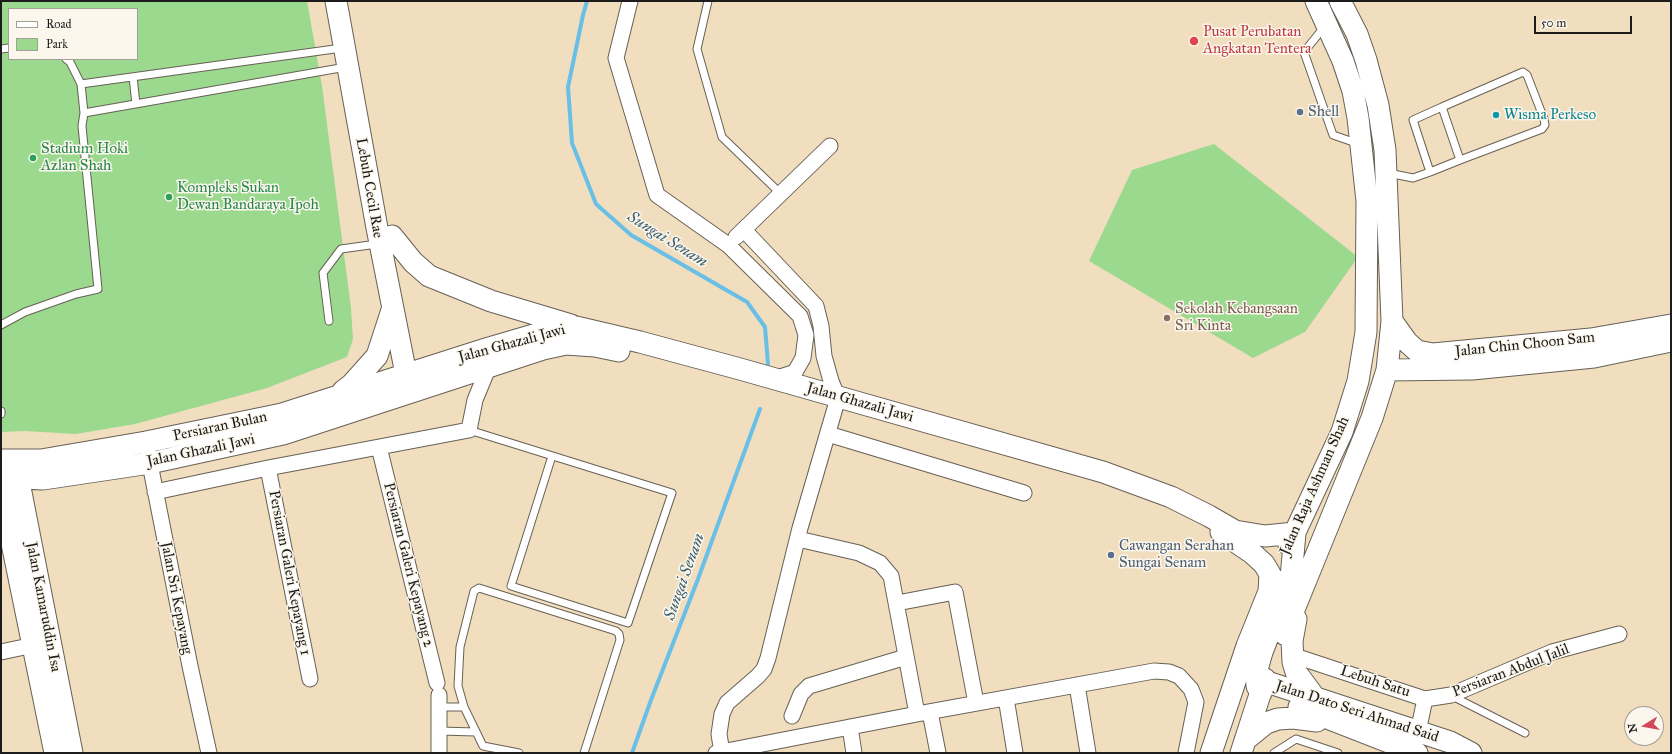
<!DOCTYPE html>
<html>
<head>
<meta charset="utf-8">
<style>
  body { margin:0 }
  #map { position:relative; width:1672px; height:754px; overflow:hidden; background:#f1debf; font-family:"IM FELL Great Primer",serif }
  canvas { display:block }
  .frame { position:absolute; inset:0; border:2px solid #1c1c1c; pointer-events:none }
  .legend { position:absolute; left:8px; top:8px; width:130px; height:52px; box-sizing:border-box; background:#fbf7ec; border:1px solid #a29f99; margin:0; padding:5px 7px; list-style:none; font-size:12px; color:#1c1c1c }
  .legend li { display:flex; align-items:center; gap:8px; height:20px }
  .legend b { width:20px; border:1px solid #a29f99 }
  .north { position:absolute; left:1624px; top:706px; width:40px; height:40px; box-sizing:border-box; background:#fbf7ec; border:1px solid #a29f99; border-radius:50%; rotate:259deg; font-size:11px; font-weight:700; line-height:16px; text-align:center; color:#1c1c1c }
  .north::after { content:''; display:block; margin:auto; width:14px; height:18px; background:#d1495b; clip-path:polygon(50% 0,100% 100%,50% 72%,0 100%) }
  .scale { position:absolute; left:1534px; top:16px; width:98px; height:18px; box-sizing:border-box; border:2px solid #1c1c1c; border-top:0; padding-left:5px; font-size:12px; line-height:14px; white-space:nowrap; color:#1c1c1c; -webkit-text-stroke:3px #fbf7ec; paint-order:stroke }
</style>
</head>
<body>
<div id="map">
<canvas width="1672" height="754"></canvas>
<div class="frame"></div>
<ul class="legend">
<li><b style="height:5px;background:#fff"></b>Road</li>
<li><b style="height:11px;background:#9bd98e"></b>Park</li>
</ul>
<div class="north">N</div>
<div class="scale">50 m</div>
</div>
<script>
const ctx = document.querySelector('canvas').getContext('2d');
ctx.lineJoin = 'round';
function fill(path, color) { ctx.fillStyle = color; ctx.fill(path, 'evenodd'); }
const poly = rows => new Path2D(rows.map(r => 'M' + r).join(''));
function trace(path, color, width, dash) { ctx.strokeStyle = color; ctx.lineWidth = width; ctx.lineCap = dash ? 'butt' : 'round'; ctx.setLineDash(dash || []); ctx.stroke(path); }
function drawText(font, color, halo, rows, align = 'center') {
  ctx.font = font + ' "IM FELL Great Primer",serif'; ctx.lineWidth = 3; ctx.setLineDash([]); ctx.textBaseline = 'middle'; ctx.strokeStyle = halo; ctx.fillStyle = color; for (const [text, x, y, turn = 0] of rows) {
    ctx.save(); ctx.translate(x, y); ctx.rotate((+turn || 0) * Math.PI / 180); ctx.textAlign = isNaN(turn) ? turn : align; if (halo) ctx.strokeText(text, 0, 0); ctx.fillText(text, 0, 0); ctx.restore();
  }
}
fill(poly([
  [1,1,307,1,322,86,351,308,353,339,347,357,267,388,135,424,76,434,25,431,1,432],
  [9,9,137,9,137,59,9,59],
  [1214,144,1358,257,1305,332,1253,358,1089,261,1132,170]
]), '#9bd98e');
trace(poly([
  [587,1,583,15,568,87,572,143,596,204,631,235,747,302,765,327,768,364],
  [632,753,651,700,698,579,760,409]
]), '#69bfe6', 4);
const lane = poly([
  [708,1,697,49,722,137,781,194],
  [1325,26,1304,52,1333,135,1359,144],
  [1,49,9,48],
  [133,77,136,104],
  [81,84,342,48],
  [1442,107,1523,72,1527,75,1544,119,1545,125,1542,129,1460,160],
  [84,113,346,67],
  [1388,173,1413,178,1430,172,1460,160,1442,107,1413,120,1430,172],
  [329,321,323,273,341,249,377,244],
  [1,325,25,312,76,294,98,289,82,126,84,113,81,84,70,62,66,59],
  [1,414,1,411],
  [469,430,672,493,628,623,511,586,552,456],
  [1452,696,1525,733],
  [439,707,464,707],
  [439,731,476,732],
  [519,753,483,746,464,707,458,686,460,647,474,591,479,588,616,631,619,634,620,640,584,753],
  [1274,753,1296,739,1338,753]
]);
const street = poly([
  [630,1,616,58,657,195,728,245,800,316,806,335,803,358,795,372,774,379],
  [736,237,830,146],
  [828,434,1024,493],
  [379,447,437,683],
  [148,454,190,666,209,753],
  [268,468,310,679],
  [155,492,268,468,469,430,475,400,489,366],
  [798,539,859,553,880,563,891,576,917,714],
  [897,603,955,592,976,703],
  [1,652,34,645],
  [1292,655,1425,699,1451,695,1552,652,1619,634],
  [1077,685,1088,753],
  [1006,698,1015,753],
  [930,712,938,753],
  [792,716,801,694,809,686,906,657],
  [850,727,854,753],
  [1418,732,1425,699],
  [439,753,439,695],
  [716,753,917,714,1154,671,1169,672,1179,676,1191,689,1196,702,1186,753],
  [722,753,719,734,722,714,727,703,758,676,764,669,768,658,800,528,838,398,831,381,824,356,821,326,816,306,744,230]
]);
const secondary = poly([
  [336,1,377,228,406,374],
  [392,236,413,262,429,276,491,301,571,325],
  [1392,321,1407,342,1417,351,1433,354,1591,339,1671,325],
  [1387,370,1472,369,1594,357,1671,341],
  [343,391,352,384,377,356,392,310],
  [1,460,41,460,146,442,282,414,489,348,547,331,576,327,640,342,740,369,1103,472,1171,497,1209,516,1235,531,1265,536,1295,533,1291,578,1262,652,1256,673,1257,686,1261,693],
  [18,463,18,477,72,753],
  [1,477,43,479,150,463,283,434,543,349,566,344,595,346,619,351],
  [1,490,55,753],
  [1221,532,1252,553,1264,564,1270,574,1269,591],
  [1289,545,1342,432,1358,381,1366,332,1367,201,1358,118,1353,91,1343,61,1316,1],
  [1296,619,1292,641,1293,662,1296,672,1316,699],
  [1284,634,1372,418,1387,370,1392,321,1385,150,1378,105,1366,60,1357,34,1340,1],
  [1264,681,1450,742,1471,753],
  [1299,707,1417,753],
  [1245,740,1266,723,1278,719,1293,718,1317,721],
  [1211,753,1247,646,1274,579],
  [1241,753,1265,679]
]);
trace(lane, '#676055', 9);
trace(street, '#676055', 17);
trace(secondary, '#676055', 23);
trace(lane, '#fff', 7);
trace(street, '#fff', 15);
trace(secondary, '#fff', 21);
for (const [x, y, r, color] of [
  [1194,41,5,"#e0444e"],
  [1300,112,4,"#5c6f8a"],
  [1496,115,4,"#0f9aa8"],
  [33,158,4,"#2e9e5b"],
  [169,197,4,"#2e9e5b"],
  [1167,318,4,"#8d6e63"],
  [1111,555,4,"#5c6f8a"]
]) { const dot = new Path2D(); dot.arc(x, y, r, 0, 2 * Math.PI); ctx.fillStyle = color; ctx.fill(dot); trace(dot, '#fbf7ec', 1.5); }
drawText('15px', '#be3a42', '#fbf7ec', [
  ["Pusat Perubatan",1203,32],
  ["Angkatan Tentera",1203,49]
], 'left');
drawText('15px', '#4e5e75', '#fbf7ec', [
  ["Shell",1308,112],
  ["Cawangan Serahan",1119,546],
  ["Sungai Senam",1119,563]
], 'left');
drawText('15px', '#0d838f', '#fbf7ec', [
  ["Wisma Perkeso",1504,115]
], 'left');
drawText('15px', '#27864d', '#fbf7ec', [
  ["Stadium Hoki",41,149],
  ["Azlan Shah",41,166],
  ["Kompleks Sukan",177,188],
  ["Dewan Bandaraya Ipoh",177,205]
], 'left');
drawText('15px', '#1c1c1c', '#fbf7ec', [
  ["Lebuh Cecil Rae",369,188,80],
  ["Jalan Ghazali Jawi",512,344,-15],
  ["Jalan Chin Choon Sam",1525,345,-6],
  ["Jalan Ghazali Jawi",860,403,16],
  ["Persiaran Bulan",220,427,-12],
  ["Jalan Ghazali Jawi",201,451,-12],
  ["Jalan Raja Ashman Shah",1315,486,-66],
  ["Persiaran Galeri Kepayang 2",408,565,76],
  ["Persiaran Galeri Kepayang 1",289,573,79],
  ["Jalan Sri Kepayang",176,598,79],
  ["Jalan Kamaruddin Isa",43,607,79],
  ["Persiaran Abdul Jalil",1511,671,-21],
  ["Lebuh Satu",1375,682,18],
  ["Jalan Dato Seri Ahmad Said",1357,712,18]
]);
drawText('15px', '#785e54', '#fbf7ec', [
  ["Sekolah Kebangsaan",1175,309],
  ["Sri Kinta",1175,326]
], 'left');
drawText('italic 16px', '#3b5d6d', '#fbf7ec', [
  ["Sungai Senam",667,240,32],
  ["Sungai Senam",685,577,-70]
]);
</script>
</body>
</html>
